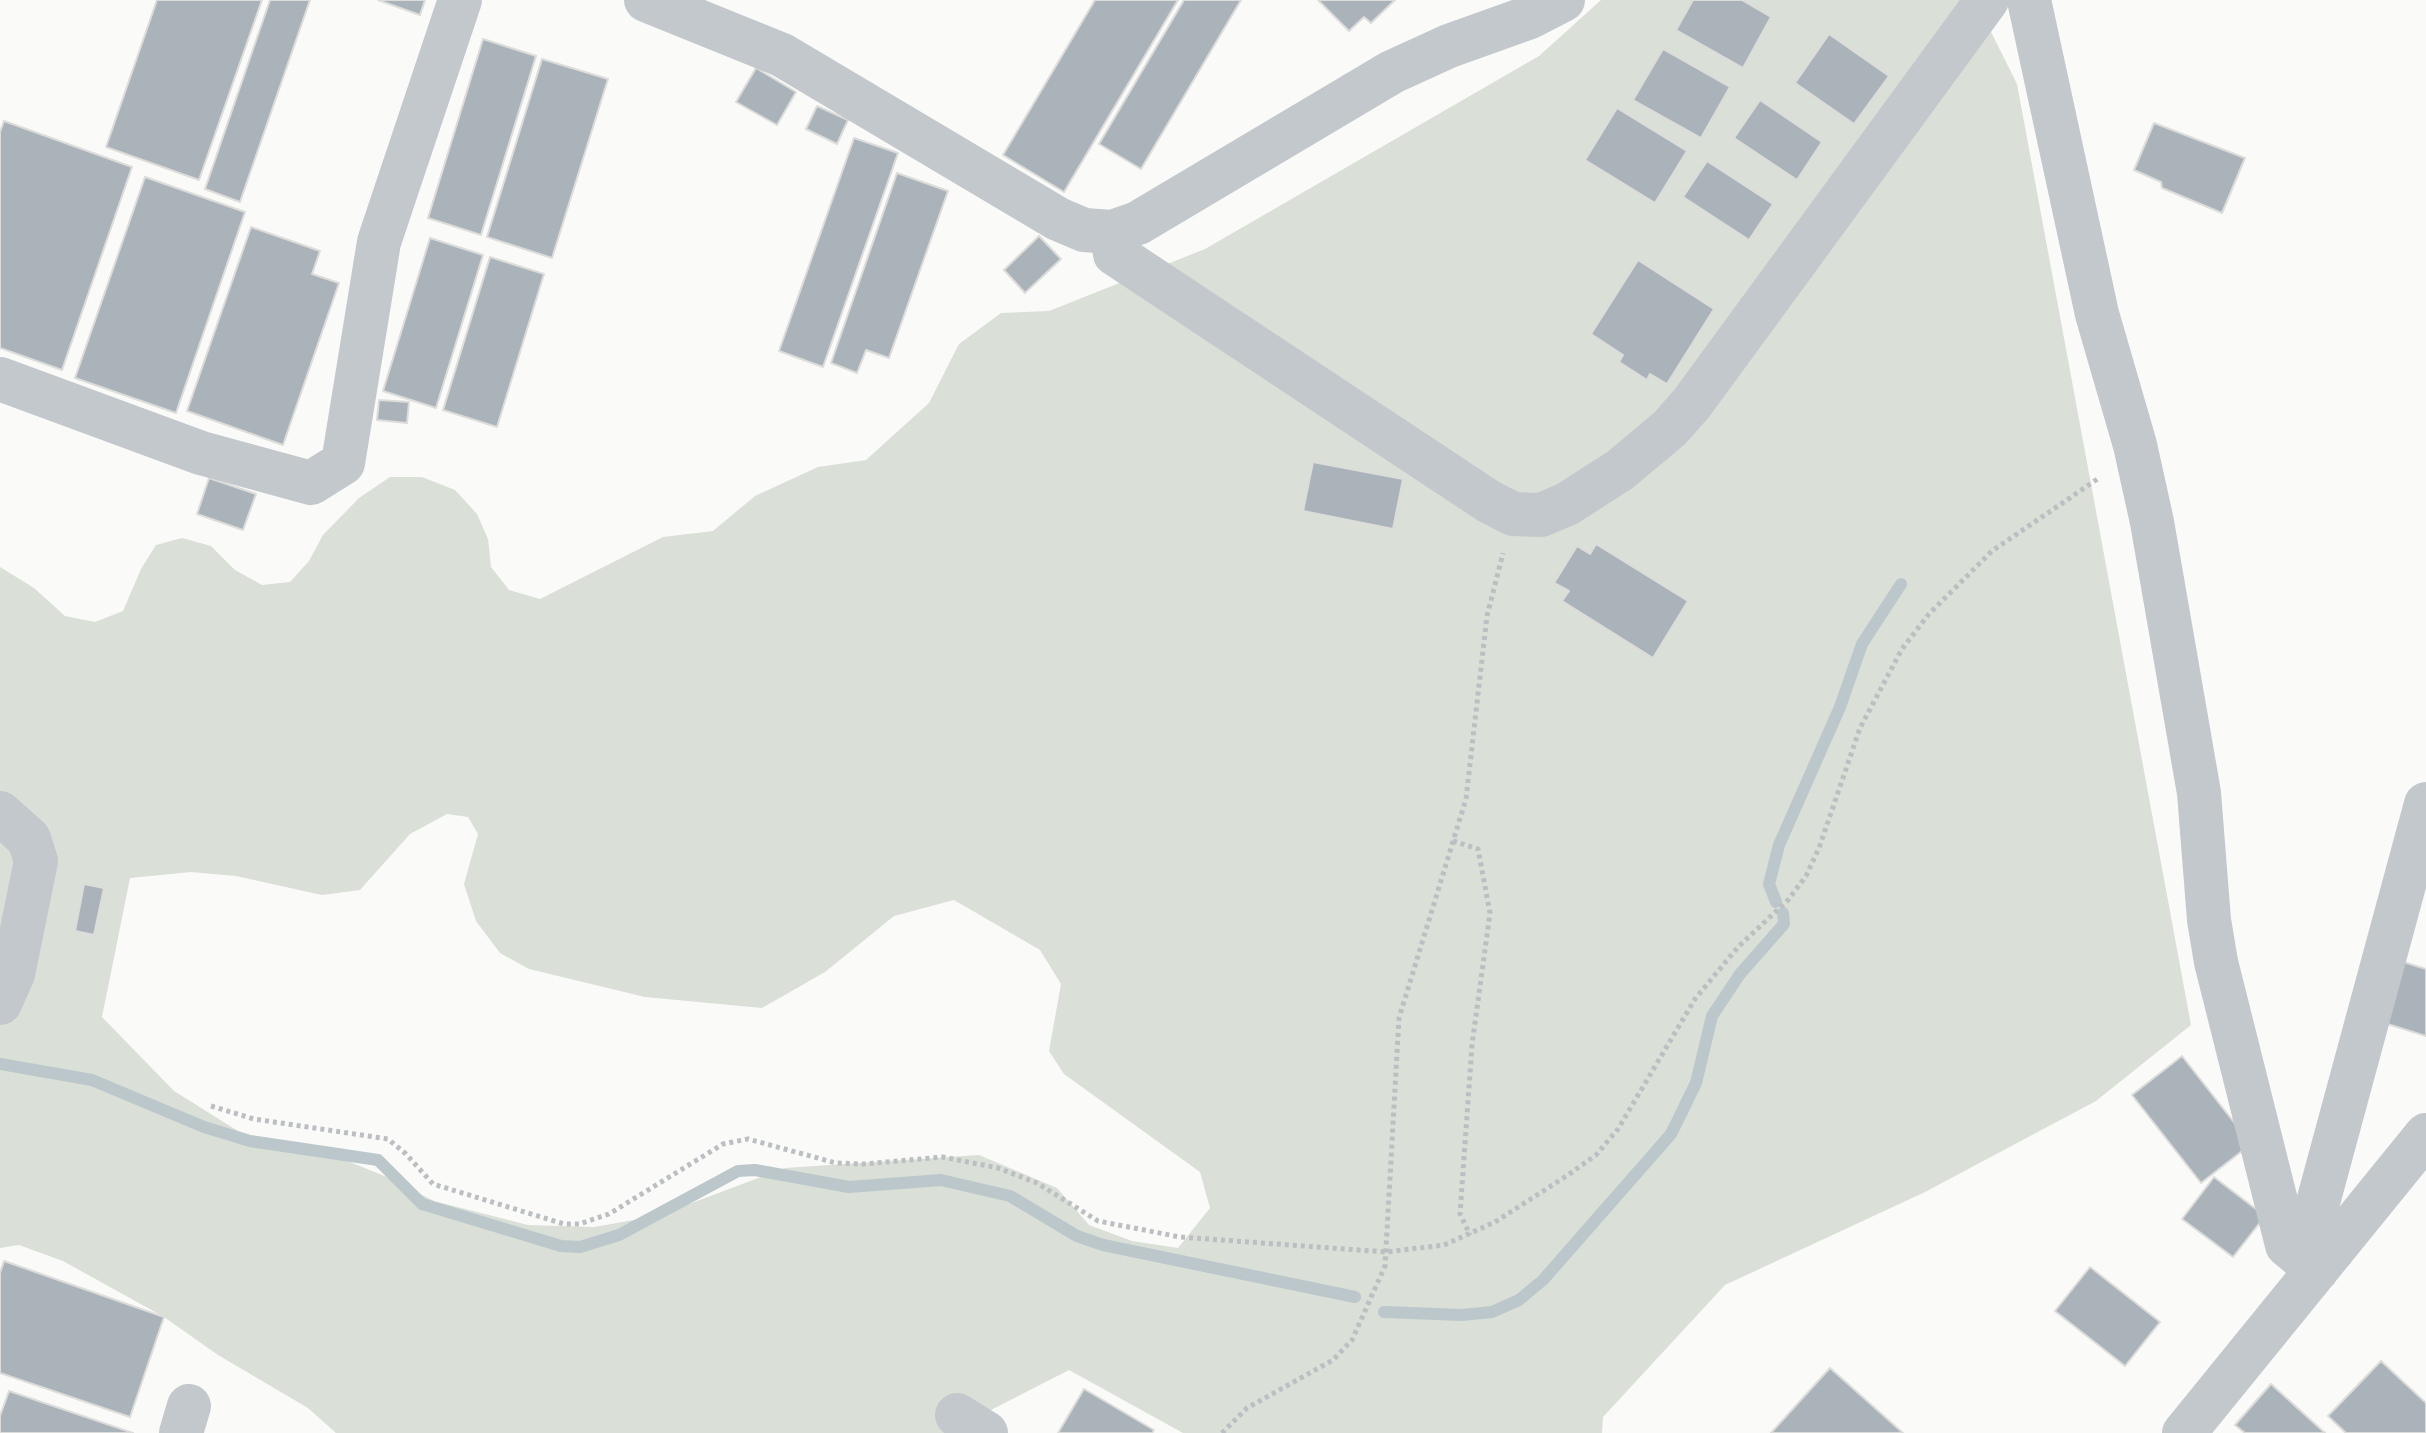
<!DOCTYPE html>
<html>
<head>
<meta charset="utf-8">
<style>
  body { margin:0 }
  canvas { display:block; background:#fafaf8 }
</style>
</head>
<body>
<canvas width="2426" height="1433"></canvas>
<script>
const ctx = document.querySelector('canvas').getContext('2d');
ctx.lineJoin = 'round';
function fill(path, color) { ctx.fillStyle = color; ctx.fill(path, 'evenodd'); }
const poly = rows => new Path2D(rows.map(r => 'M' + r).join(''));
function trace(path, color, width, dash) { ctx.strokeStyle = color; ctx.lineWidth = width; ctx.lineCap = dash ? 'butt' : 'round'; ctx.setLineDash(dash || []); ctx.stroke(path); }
fill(poly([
  [1601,0,1975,0,2017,84,2191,1025,2096,1101,1925,1192,1725,1285,1603,1417,1602,1433,1183,1433,1069,1370,946,1433,336,1433,308,1408,218,1355,164,1317,63,1261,19,1245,0,1248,0,567,34,588,65,616,95,622,123,611,141,569,156,545,182,538,211,546,235,570,262,585,290,582,309,561,323,535,359,498,390,477,422,477,455,490,477,514,488,539,491,567,509,590,540,599,663,537,713,531,755,496,818,467,866,460,929,403,959,344,1001,313,1049,311,1205,249,1539,56],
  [447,814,468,817,478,834,464,884,476,921,500,953,529,969,645,997,762,1008,825,972,894,916,954,900,1040,950,1061,984,1049,1051,1064,1074,1200,1172,1210,1208,1178,1248,1132,1241,1089,1225,1057,1188,979,1155,785,1168,657,1216,594,1227,528,1225,434,1201,387,1177,315,1148,246,1136,174,1091,102,1017,130,878,191,872,236,876,322,895,360,890,410,834]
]), '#dadfd7');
trace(poly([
  [1776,902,1769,884,1779,845,1840,707,1862,644,1901,584],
  [0,1064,92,1080,204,1127,250,1141,378,1160,422,1204,561,1246,580,1247,619,1235,738,1171,755,1170,849,1187,941,1180,1010,1196,1077,1236,1103,1245,1355,1297],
  [1384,1312,1462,1315,1492,1312,1519,1300,1543,1280,1671,1134,1696,1083,1712,1016,1740,974,1784,924,1783,913]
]), '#bbc7cb', 12);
const building = poly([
  [157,0,262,0,199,180,106,147,157,0],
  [270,0,310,0,240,202,205,189,270,0],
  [378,0,425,0,420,15,378,0],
  [1095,0,1178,0,1064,192,1003,155,1095,0],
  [1184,0,1241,0,1141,169,1099,144,1184,0],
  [1318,0,1395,0,1371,23,1364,17,1349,31,1318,0],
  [1693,0,1742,0,1771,17,1743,68,1676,30,1693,0],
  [1829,34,1889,76,1854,124,1795,83,1829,34],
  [483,39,536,56,481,235,428,218,483,39],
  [1663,49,1730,87,1701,138,1633,100,1663,49],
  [542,59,608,79,552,258,487,237,542,59],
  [756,68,796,92,777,125,736,102,756,68],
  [1760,100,1822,142,1797,180,1734,138,1760,100],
  [817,106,848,120,837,144,806,129,817,106],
  [1617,108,1687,151,1655,203,1585,160,1617,108],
  [4,121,132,167,62,370,0,348,0,132,4,121],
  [2154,123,2245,158,2222,213,2162,188,2161,182,2134,170,2154,123],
  [854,138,898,153,823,367,779,351,854,138],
  [1707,161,1773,204,1749,240,1683,197,1707,161],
  [897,173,948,191,889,358,866,350,857,373,831,363,897,173],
  [145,177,245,212,176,413,75,378,145,177],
  [251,227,320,251,312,274,339,283,283,445,187,411,251,227],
  [1039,236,1061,259,1025,293,1004,270,1039,236],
  [430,238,483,255,436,408,383,391,430,238],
  [490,257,544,274,497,427,443,410,490,257],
  [1638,260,1714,309,1667,384,1650,374,1647,380,1619,362,1623,355,1591,334,1638,260],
  [379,400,409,402,407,423,377,420,379,400],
  [1313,462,1403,479,1393,529,1303,511,1313,462],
  [209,478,256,494,243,530,197,514,209,478],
  [1596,544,1688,601,1653,658,1562,601,1569,591,1554,583,1577,546,1590,554,1596,544],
  [84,884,104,888,94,935,75,931,84,884],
  [2397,960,2426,969,2426,1036,2378,1021,2397,960],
  [2182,1056,2251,1144,2201,1183,2132,1095,2182,1056],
  [2214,1177,2265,1216,2233,1257,2182,1219,2214,1177],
  [4,1261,164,1317,130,1417,0,1373,0,1273,4,1261],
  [2090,1267,2160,1322,2125,1366,2055,1311,2090,1267],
  [2381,1361,2426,1403,2426,1433,2346,1433,2328,1416,2381,1361],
  [1830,1368,1903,1433,1771,1433,1830,1368],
  [2271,1384,2325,1433,2245,1433,2235,1425,2271,1384],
  [1084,1389,1154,1430,1152,1433,1058,1433,1084,1389],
  [9,1391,133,1433,0,1433,0,1416,9,1391]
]);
fill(building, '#aab3b9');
trace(building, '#dcdcda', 2);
trace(poly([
  [1453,841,1478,849,1490,913,1472,1045,1460,1214,1470,1235],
  [211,1106,254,1119,388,1139,406,1154,433,1184,564,1224,579,1224,609,1214,723,1144,748,1139,836,1163,864,1164,943,1157,998,1168,1037,1183,1098,1221,1180,1237,1386,1252,1444,1245,1495,1222,1568,1175,1596,1155,1618,1129,1695,999,1738,947,1788,900,1806,876,1819,848,1860,728,1902,649,1929,614,1992,551,2099,478],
  [1222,1433,1247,1408,1333,1360,1352,1340,1385,1266,1399,1018,1466,799,1487,616,1503,553]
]), '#bbbfc2', 5, [4, 4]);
trace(poly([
  [646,0,782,55,1058,219,1084,230,1112,232,1138,223,1392,72,1449,46,1530,17,1563,0],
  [2029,0,2097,314,2135,445,2152,522,2199,793,2209,920,2216,962,2287,1245,2317,1270],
  [1112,232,1115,254,1488,501,1513,514,1541,515,1567,504,1620,470,1670,428,1692,403,1987,0],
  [0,379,201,453,311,483,343,463,379,242,460,0],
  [0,813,29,839,36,861,13,974,0,1003],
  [2333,1250,2310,1232,2426,804],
  [957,1415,986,1433],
  [181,1433,189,1406],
  [2184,1433,2426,1135]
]), '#c3c8cc', 44);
</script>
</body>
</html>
